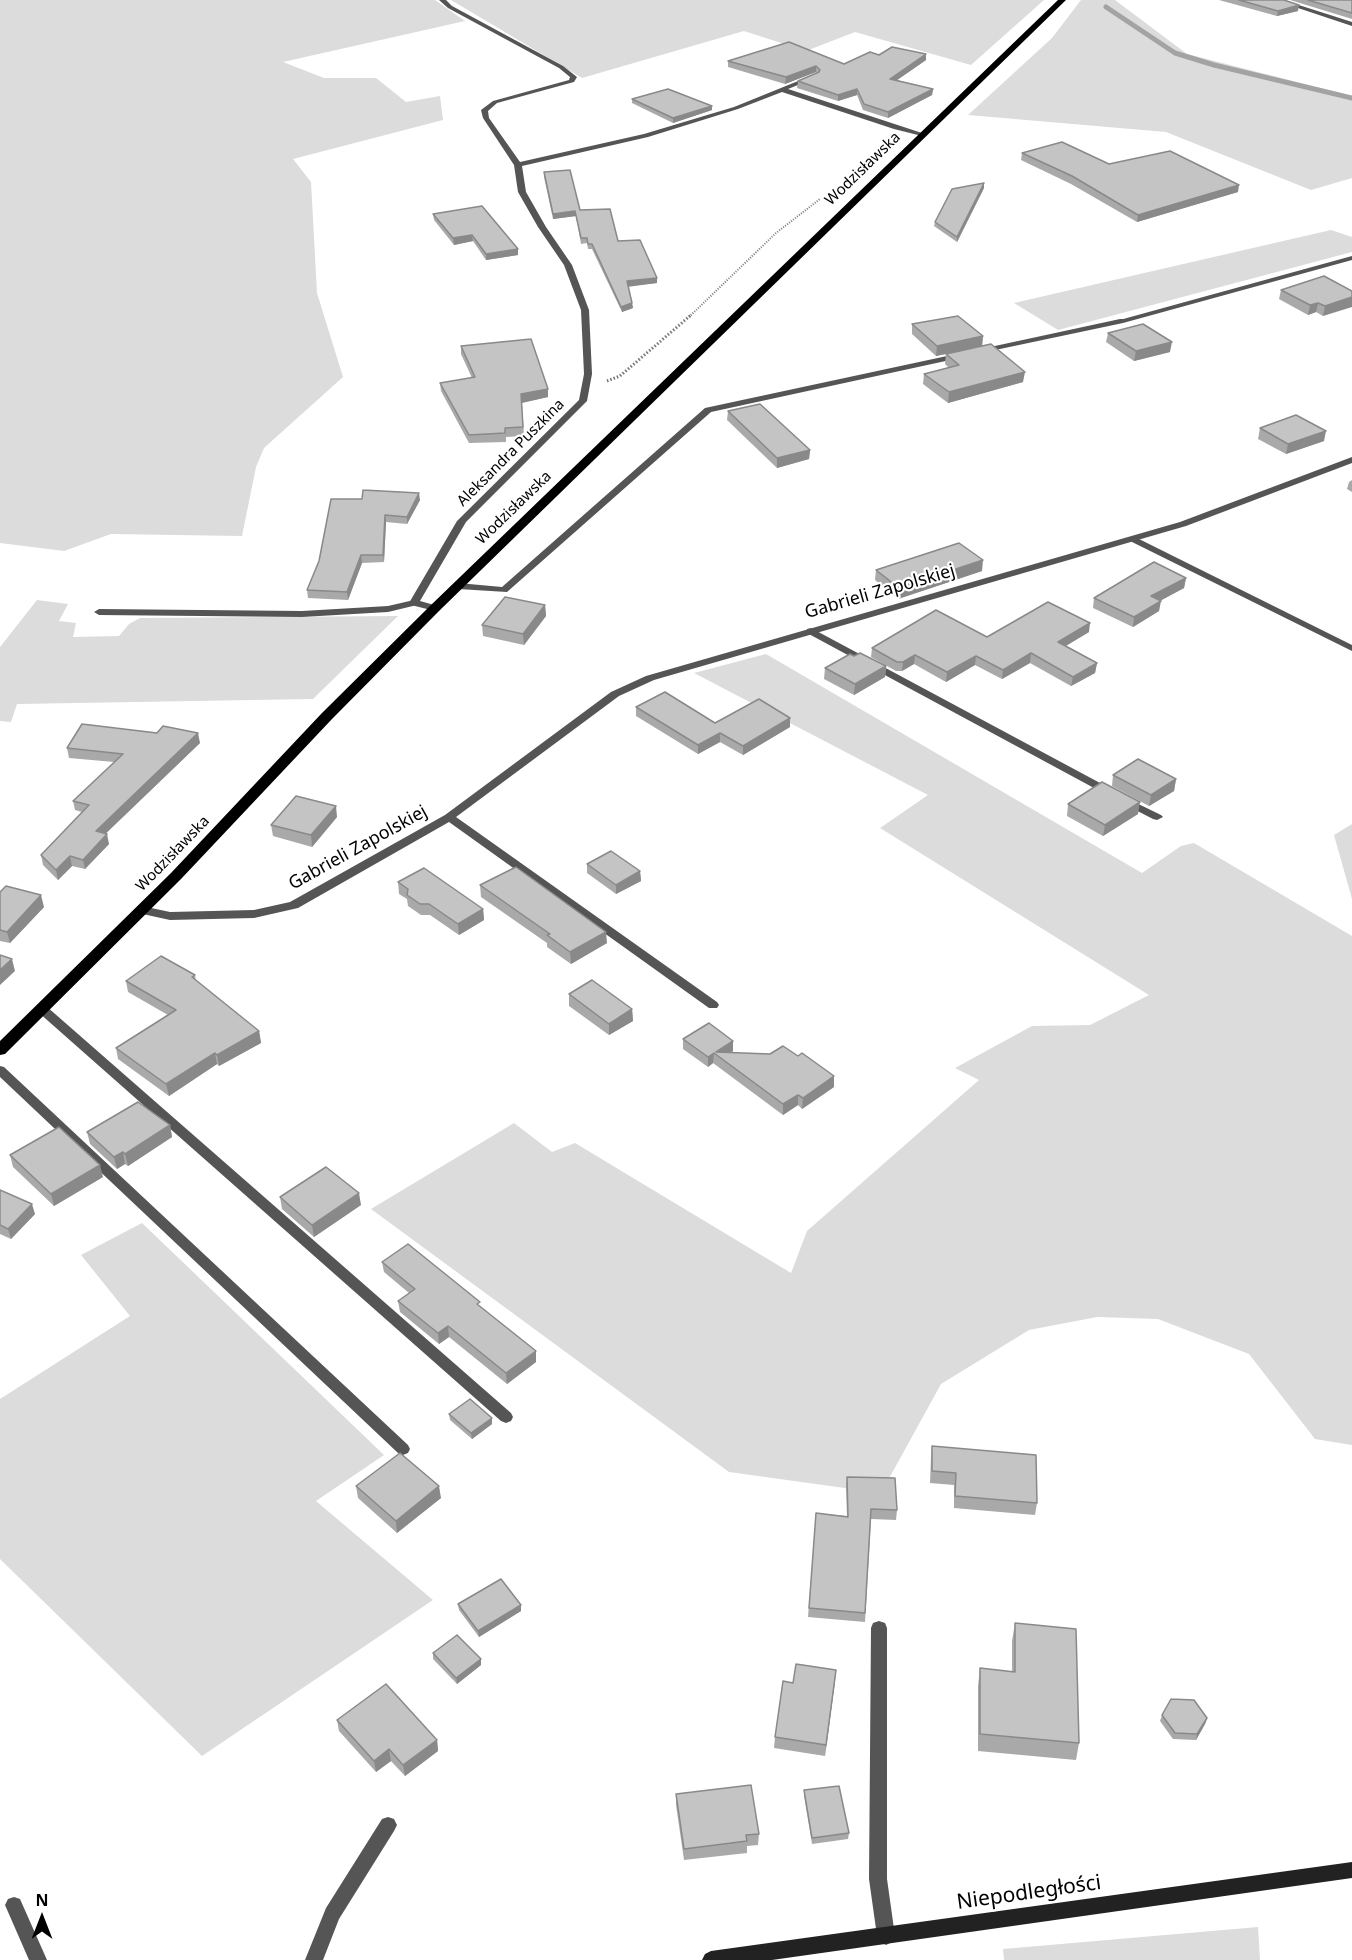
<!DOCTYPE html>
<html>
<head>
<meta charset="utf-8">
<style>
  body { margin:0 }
  #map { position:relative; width:1352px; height:1960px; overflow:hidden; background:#fff; font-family:"Noto Sans",sans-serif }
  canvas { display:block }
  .north { position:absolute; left:12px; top:1888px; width:60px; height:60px; -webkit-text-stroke:4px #fff; paint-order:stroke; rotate:0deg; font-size:16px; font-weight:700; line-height:24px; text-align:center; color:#000 }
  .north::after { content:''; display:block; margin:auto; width:21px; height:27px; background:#000; clip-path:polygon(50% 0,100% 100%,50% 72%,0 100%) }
</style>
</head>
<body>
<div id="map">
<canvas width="1352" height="1960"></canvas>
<div class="north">N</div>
</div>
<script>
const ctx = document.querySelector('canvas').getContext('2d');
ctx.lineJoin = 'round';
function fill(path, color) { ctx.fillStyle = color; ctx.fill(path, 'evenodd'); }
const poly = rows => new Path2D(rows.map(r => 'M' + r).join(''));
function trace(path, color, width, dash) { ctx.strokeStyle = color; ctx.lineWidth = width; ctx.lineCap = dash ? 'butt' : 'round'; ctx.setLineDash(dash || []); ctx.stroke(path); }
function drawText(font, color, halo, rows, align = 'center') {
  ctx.font = font + ' "Noto Sans",sans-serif'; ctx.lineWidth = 4.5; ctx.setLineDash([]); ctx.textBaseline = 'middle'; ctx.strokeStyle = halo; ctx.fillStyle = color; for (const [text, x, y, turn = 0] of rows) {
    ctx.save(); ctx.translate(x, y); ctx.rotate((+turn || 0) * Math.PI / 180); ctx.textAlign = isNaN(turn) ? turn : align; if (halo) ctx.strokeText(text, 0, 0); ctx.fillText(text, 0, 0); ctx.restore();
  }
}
fill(poly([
  [0,0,435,0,465,21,283,62,324,78,376,78,406,102,440,96,443,120,293,159,311,182,317,293,343,377,264,448,256,467,242,536,111,534,64,551,0,543],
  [451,0,1044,0,971,65,855,32,806,51,744,31,582,78],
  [1081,0,1115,0,1187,54,1352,96,1352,178,1311,190,1166,132,968,115,1052,38],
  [1331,230,1352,237,1352,252,1058,330,1014,303],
  [37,600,68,604,59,621,76,623,73,637,119,636,129,624,140,618,398,616,313,699,17,704,11,722,0,721,0,647],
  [766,654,1142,873,1181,846,1194,843,1352,936,1352,1445,1315,1439,1249,1354,1158,1319,1097,1317,1029,1330,941,1384,881,1493,729,1472,371,1209,514,1123,552,1152,575,1143,791,1273,807,1231,979,1080,955,1068,1032,1026,1090,1025,1149,995,880,828,928,795,694,673],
  [1352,824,1352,899,1334,835],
  [142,1223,384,1455,316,1501,433,1600,202,1756,0,1559,0,1399,130,1316,81,1255],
  [1258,1927,1260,1960,1004,1960,1003,1949]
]), '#dcdcdc');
trace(poly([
  [1106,7,1175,53,1214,65,1352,98]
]), '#a3a3a3', 5);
trace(poly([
  [689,317,776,233,820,199]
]), '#777', 2, [1, 1.5]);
trace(poly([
  [607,381,620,376,691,315]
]), '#777', 3, [1.5, 2]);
fill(poly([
  [1120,319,1123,319,1123,323,981,353,977,351,981,349,1120,319],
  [961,353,965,355,964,357,711,412,507,592,458,589,453,586,458,583,502,587,705,408,961,353],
  [1133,536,1352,645,1352,651,1130,541,1128,539,1133,536],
  [414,600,417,601,417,605,388,612,302,617,99,615,94,612,99,609,302,611,388,606,414,600],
  [811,628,1115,791,1116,793,1115,795,1107,795,807,633,807,629,811,628],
  [1126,798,1161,815,1163,817,1157,820,1153,819,1122,803,1121,801,1122,799,1126,798],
  [879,1621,885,1623,887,1628,887,1879,895,1936,892,1942,886,1945,880,1942,877,1936,869,1879,871,1628,873,1623,879,1621],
  [388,1817,394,1819,397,1825,394,1831,339,1919,323,1960,305,1960,326,1908,382,1819,388,1817],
  [14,1897,20,1899,47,1960,29,1960,5,1905,8,1899,14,1897]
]), '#555');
fill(poly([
  [439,0,446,0,452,6,563,66,577,77,574,82,497,103,488,111,489,118,520,162,644,134,734,107,813,75,815,76,815,78,788,89,925,134,922,136,894,129,782,92,738,109,648,137,522,166,526,192,546,227,572,265,589,310,592,374,587,401,466,522,420,601,438,606,440,608,435,611,411,605,409,603,457,521,579,400,584,374,581,310,564,265,538,227,518,192,514,165,483,118,481,110,493,101,569,80,570,77,559,68,448,8,439,0],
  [1274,0,1283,0,1352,22,1352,26,1274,0],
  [1352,256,1352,260,1123,323,1116,321,1352,256],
  [1352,457,1352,463,1186,526,654,680,619,696,456,817,717,1002,719,1005,717,1008,709,1008,449,822,298,908,254,918,170,920,138,913,136,910,142,906,170,912,254,910,290,902,445,815,611,692,646,676,1180,522,1352,457],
  [42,1005,46,1006,511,1413,513,1417,511,1421,506,1423,501,1421,38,1012,36,1009,38,1006,42,1005],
  [0,1066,4,1067,408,1445,410,1449,408,1453,403,1455,398,1453,0,1077,0,1066]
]), '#555');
fill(poly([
  [1352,1862,1352,1878,772,1960,702,1960,705,1954,711,1951,1352,1862]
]), '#222');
fill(poly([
  [1058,0,1066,0,439,611,332,719,181,879,5,1054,0,1055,0,1041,171,873,322,713,431,605,1058,0]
]), '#000');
fill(poly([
  [1219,0,1284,0,1298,11,1277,16],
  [1290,0,1352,0,1352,19],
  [879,55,926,60,897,80,933,89,932,95,888,118,863,110,857,95,838,101,797,88,798,81,817,73,816,72,785,84,728,67,728,61,844,64],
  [632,99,712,106,712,110,673,123,632,103],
  [1022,153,1109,164,1238,192,1137,222,1071,184,1021,160],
  [544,172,580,210,618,241,657,278,657,283,628,286,633,308,622,312,592,249,588,249,587,243,581,244,576,216,553,219,544,177],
  [984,188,957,242,934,226,935,222],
  [433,214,518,249,518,255,486,260,473,241,454,245,434,220],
  [1281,290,1352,291,1323,316,1316,312,1308,315,1279,299],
  [912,324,983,336,982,346,1023,382,948,403,923,384,924,374,949,368,945,364,946,354,936,356,912,334],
  [1108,333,1170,352,1134,361,1106,342],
  [461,346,548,389,548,397,522,403,524,436,506,437,506,442,469,443,441,391,440,383,472,378,461,354],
  [728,411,810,450,809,459,777,468,727,420],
  [1260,428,1324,441,1286,454,1258,439],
  [1352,480,1352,492,1347,489,1349,482],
  [362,499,420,500,407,524,386,522,384,562,362,563,348,600,308,598,307,590],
  [876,570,982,571,898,599,875,580],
  [1186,578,1184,588,1160,601,1159,611,1133,627,1093,608,1094,598],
  [545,605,546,616,524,645,483,636,482,625],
  [1089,632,1066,646,1097,663,1095,673,1071,686,1030,663,1002,679,975,665,946,682,914,664,902,671,896,671,871,657,872,648,987,637],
  [886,666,885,677,854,695,824,679,825,668],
  [636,707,715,723,790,727,743,755,720,742,698,754,636,716],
  [200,743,105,834,109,844,85,869,72,866,58,880,43,865,41,855,82,812,75,810,73,801,114,762,69,758,67,748],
  [1113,775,1176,779,1174,791,1149,806,1112,786],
  [1068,804,1138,814,1103,836,1067,816],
  [337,817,312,847,273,836,271,825],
  [587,864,640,871,641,881,616,894,587,873],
  [398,882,483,909,484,920,459,935,430,915,421,915,408,906,407,899,399,894],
  [480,885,607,943,571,964,547,947,547,943,481,897],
  [0,892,44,907,10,943,0,941],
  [195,975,196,981,259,1031,261,1043,219,1066,217,1064,169,1096,118,1059,116,1048,168,1015,128,992,126,981],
  [569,994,632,1009,633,1021,609,1035,569,1006],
  [683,1039,733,1051,731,1053,834,1087,802,1109,798,1105,783,1115,713,1063,708,1067,683,1049],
  [170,1125,172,1137,128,1166,125,1164,117,1169,90,1144,87,1132],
  [10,1155,103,1177,54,1206,13,1167],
  [0,1190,35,1214,11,1239,0,1234],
  [280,1197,361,1205,314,1237,282,1209],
  [382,1262,480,1307,536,1351,536,1362,507,1384,449,1337,439,1344,400,1312,398,1301,409,1293,384,1272],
  [449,1414,492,1418,492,1424,472,1439,450,1420],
  [932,1446,1037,1503,1035,1515,954,1508,954,1485,930,1483,931,1458],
  [847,1477,897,1510,896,1520,871,1519,865,1622,808,1617,816,1513,847,1516,846,1486],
  [356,1486,441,1498,397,1533,358,1498],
  [458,1604,521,1605,521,1611,479,1637,459,1610],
  [1015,1623,1079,1743,1076,1760,978,1751,978,1686,980,1668,1012,1672,1012,1641],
  [433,1653,481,1659,481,1665,457,1684,433,1659],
  [835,1681,825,1756,774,1748,775,1737,793,1683],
  [1162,1715,1207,1718,1205,1724,1196,1740,1173,1739,1160,1721],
  [337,1720,437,1740,438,1751,405,1776,391,1761,376,1772,339,1731],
  [804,1790,849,1833,848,1839,812,1844,804,1796],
  [676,1794,759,1834,758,1845,747,1846,747,1853,684,1860,676,1805]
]), '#a9a9a9');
fill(poly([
  [1299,5,1298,11,1277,16,1278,11],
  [926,54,926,60,890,85,890,79],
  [816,66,816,72,785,84,786,77],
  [857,89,857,95,838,101,838,95],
  [933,89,932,95,888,118,888,112],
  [712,106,712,110,673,123,673,118],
  [984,183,984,188,957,242,957,237],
  [1239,185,1238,192,1137,222,1138,215],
  [575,211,576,216,553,219,553,214],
  [472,235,473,241,454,245,453,238],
  [518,249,518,255,486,260,486,254],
  [657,278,657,283,627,287,627,281],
  [1352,297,1352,307,1323,316,1325,306],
  [632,303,633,308,622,312,621,307],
  [1318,303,1316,312,1308,315,1310,305],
  [983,336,982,346,936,356,937,346],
  [1172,342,1170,352,1134,361,1136,351],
  [1025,372,1023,382,948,403,949,392],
  [548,389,548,397,521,403,521,394],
  [1326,431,1324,441,1286,454,1288,444],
  [810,450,809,459,777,468,777,458],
  [419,493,420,500,407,524,407,517],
  [385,515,386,522,384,562,383,555],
  [361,555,362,563,348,600,347,592],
  [983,560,982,571,898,599,899,588],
  [1186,578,1184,588,1150,606,1151,596],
  [1161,601,1159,611,1133,627,1134,617],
  [545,605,546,616,524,645,523,634],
  [1090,623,1089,632,1057,651,1058,642],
  [1031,653,1030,663,1002,679,1003,670],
  [915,655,914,664,902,671,903,662],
  [976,656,975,665,946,682,947,672],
  [1097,663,1095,673,1071,686,1073,677],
  [886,666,885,677,854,695,855,684],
  [790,718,790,727,743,755,743,746],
  [198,733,200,743,98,841,96,831],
  [720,733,720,742,698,754,698,745],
  [1176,779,1174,791,1149,806,1151,795],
  [1140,802,1138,814,1103,836,1105,825],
  [336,806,337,817,312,847,311,835],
  [107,834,109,844,85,869,83,860],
  [70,856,72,866,58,880,56,870],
  [640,871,641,881,616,894,616,885],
  [41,895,44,907,10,943,7,932],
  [483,909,484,920,459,935,458,924],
  [606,932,607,943,571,964,570,952],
  [12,959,15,971,0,985,0,970],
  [632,1009,633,1021,609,1035,609,1024],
  [259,1031,261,1043,219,1066,217,1055],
  [733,1041,733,1051,721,1059,716,1052],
  [215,1053,217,1064,169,1096,166,1084],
  [714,1053,713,1063,708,1067,708,1057],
  [834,1076,834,1087,802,1109,803,1098],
  [798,1095,798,1105,783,1115,783,1104],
  [170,1125,172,1137,128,1166,125,1154],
  [123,1152,125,1164,117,1169,114,1157],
  [100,1165,103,1177,54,1206,51,1194],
  [359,1193,361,1205,314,1237,312,1225],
  [32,1204,35,1214,11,1239,8,1229],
  [448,1326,449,1337,439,1344,438,1333],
  [536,1351,536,1362,507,1384,506,1373],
  [492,1418,492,1424,472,1439,471,1433],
  [439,1486,441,1498,397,1533,396,1521],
  [521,1605,521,1611,479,1637,478,1631],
  [481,1659,481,1665,457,1684,456,1678],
  [836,1670,835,1681,825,1756,826,1745],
  [1207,1718,1205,1724,1196,1740,1197,1734],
  [437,1740,438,1751,405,1776,403,1765],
  [389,1749,391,1761,376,1772,374,1761]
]), '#898989');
const building = poly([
  [1239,0,1284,0,1299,5,1278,11,1239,0],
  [1308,0,1352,0,1352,13,1308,0],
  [789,42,844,64,870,52,879,55,892,47,926,54,890,79,933,89,888,112,864,104,857,89,838,95,798,81,819,72,820,70,816,66,786,77,728,61,789,42],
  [668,89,712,106,673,118,632,99,668,89],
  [1062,142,1109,164,1170,151,1239,185,1138,215,1072,176,1022,153,1062,142],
  [570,170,580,210,610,209,618,241,640,240,657,278,627,281,632,303,621,307,592,244,588,244,587,238,581,238,575,211,553,214,544,172,570,170],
  [984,183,957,237,935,222,952,189,984,183],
  [482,206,518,249,486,254,472,235,453,238,433,214,482,206],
  [1324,276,1352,291,1352,297,1325,306,1318,303,1310,305,1281,290,1324,276],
  [958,316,983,336,937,346,912,324,958,316],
  [1143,324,1172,342,1136,351,1108,333,1143,324],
  [531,339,548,389,521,394,523,427,505,428,505,433,469,435,440,383,475,377,461,346,531,339],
  [991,344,1025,372,949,392,924,374,959,365,946,354,991,344],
  [760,404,810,450,777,458,728,411,760,404],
  [1296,415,1326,431,1288,444,1260,428,1296,415],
  [363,490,419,493,407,517,385,515,383,555,361,555,347,592,307,590,319,561,331,499,362,499,363,490],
  [959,543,983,560,899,588,876,570,959,543],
  [1154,562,1186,578,1151,596,1161,601,1134,617,1094,598,1154,562],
  [505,597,545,605,523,634,482,625,505,597],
  [1048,602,1090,623,1058,642,1097,663,1073,677,1031,653,1003,670,976,656,947,672,915,655,903,662,897,662,872,648,936,610,987,637,1048,602],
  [860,653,886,666,855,684,825,668,850,654,854,656,860,653],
  [665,692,715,723,759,699,790,718,743,746,720,733,698,745,636,707,665,692],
  [82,724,157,733,163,726,198,733,96,831,107,834,83,860,70,856,56,870,41,855,89,805,73,801,123,754,67,748,82,724],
  [1138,759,1176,779,1151,795,1113,775,1138,759],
  [1102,782,1140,802,1105,825,1068,804,1102,782],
  [296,796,336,806,311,835,271,825,296,796],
  [611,851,640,871,616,885,587,864,611,851],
  [516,867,606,932,570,952,547,935,550,934,480,885,516,867],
  [424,868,483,909,458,924,429,904,420,904,407,895,408,889,398,882,424,868],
  [6,886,41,895,7,932,0,930,0,892,6,886],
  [0,955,12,959,0,970,0,955],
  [161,956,195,975,192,977,259,1031,217,1055,215,1053,166,1084,116,1048,176,1010,126,981,161,956],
  [592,980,632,1009,609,1024,569,994,592,980],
  [709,1023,733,1041,716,1052,770,1054,783,1046,798,1056,802,1053,834,1076,803,1098,798,1095,783,1104,714,1053,708,1057,683,1039,709,1023],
  [138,1102,170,1125,125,1154,123,1152,114,1157,87,1132,138,1102],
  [59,1127,100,1165,51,1194,10,1155,59,1127],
  [326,1167,359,1193,312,1225,280,1197,326,1167],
  [0,1190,32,1204,8,1229,0,1225,0,1190],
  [408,1244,480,1302,477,1304,536,1351,506,1373,448,1326,438,1333,398,1301,415,1289,382,1262,408,1244],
  [470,1399,492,1418,471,1433,449,1414,470,1399],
  [932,1446,1036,1455,1037,1503,955,1496,956,1473,932,1471,932,1446],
  [400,1453,439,1486,396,1521,356,1486,400,1453],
  [847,1477,895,1478,897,1510,871,1509,865,1613,809,1608,816,1513,848,1517,847,1477],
  [501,1579,521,1605,478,1631,458,1604,501,1579],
  [1015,1623,1076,1629,1079,1743,980,1734,980,1668,1015,1672,1015,1623],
  [457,1635,481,1659,456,1678,433,1653,457,1635],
  [796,1664,836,1670,826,1745,775,1737,783,1681,793,1683,796,1664],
  [386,1684,437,1740,403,1765,389,1749,374,1761,337,1720,386,1684],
  [1171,1699,1194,1700,1207,1718,1197,1734,1175,1733,1162,1715,1171,1699],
  [751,1785,759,1834,746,1835,747,1841,684,1849,676,1794,751,1785],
  [839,1786,849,1833,812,1838,804,1790,839,1786]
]);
fill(building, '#c4c4c4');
trace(building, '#898989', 1.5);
drawText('15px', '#000', '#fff', [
  ["Wodzisławska",863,169,-44],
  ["Aleksandra Puszkina",511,453,-45],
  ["Wodzisławska",514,508,-44],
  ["Wodzisławska",173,854,-46]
]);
drawText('18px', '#000', '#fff', [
  ["Gabrieli Zapolskiej",880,592,-16],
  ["Gabrieli Zapolskiej",358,848,-29]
]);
drawText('21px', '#000', '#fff', [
  ["Niepodległości",1029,1893,-8]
]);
</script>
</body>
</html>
